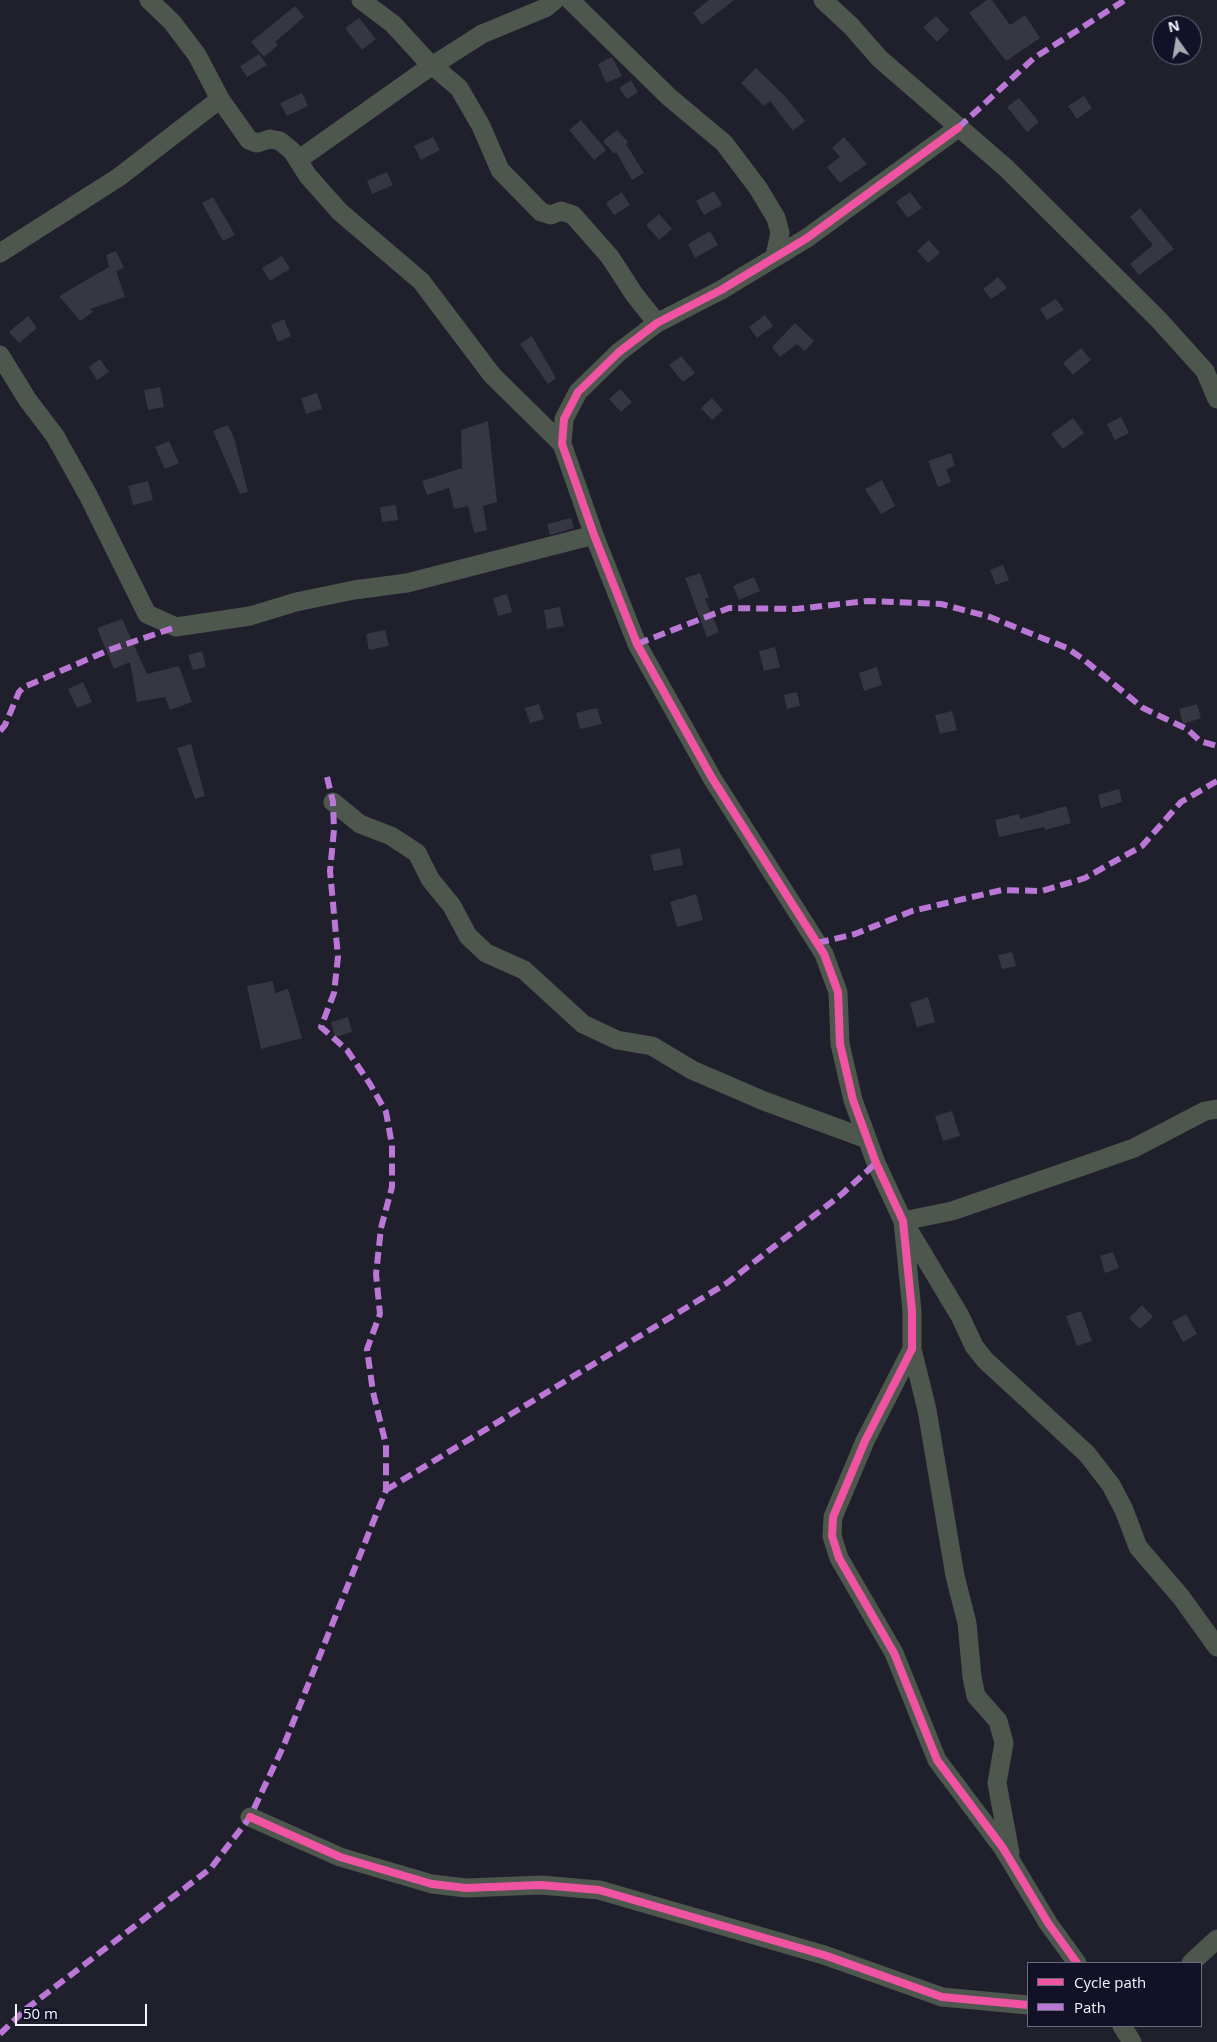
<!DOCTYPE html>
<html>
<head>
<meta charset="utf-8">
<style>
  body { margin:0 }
  #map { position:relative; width:1217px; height:2042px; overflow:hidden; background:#1f202c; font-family:"Open Sans",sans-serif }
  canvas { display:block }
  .legend { position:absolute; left:1027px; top:1962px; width:175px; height:65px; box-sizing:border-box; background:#111227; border:1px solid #6b6c7d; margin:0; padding:6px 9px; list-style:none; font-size:15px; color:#f3f4fe }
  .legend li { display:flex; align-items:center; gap:10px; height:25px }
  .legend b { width:25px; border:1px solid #6b6c7d }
  .north { position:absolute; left:1152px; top:15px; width:50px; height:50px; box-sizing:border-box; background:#111227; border:1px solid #6b6c7d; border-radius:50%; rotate:347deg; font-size:14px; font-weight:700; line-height:20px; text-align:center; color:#f3f4fe }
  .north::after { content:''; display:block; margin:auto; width:18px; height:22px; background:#a9aab4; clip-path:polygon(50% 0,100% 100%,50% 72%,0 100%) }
  .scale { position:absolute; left:15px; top:2004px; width:132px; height:22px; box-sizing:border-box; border:2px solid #f3f4fe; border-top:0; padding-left:6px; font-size:15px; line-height:18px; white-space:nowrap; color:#f3f4fe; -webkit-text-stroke:4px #111227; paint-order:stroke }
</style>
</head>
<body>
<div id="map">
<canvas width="1217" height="2042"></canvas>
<ul class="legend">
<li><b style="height:6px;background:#f153a3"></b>Cycle path</li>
<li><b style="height:6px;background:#ba77d6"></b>Path</li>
</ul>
<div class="north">N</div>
<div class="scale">50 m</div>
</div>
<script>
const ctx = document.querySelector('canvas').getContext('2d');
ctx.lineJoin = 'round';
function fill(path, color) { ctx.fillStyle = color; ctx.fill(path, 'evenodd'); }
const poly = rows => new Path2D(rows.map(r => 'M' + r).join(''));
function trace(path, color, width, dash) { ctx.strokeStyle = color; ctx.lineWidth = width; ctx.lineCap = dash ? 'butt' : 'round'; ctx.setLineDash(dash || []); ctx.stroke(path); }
fill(poly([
  [709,0,734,0,702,25,693,13],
  [987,0,992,0,1010,25,1025,15,1040,38,1006,61,969,13],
  [295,6,304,17,275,42,278,45,264,57,251,42],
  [936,16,949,30,937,42,923,27],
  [359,18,376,39,362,50,345,28],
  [259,54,267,65,247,77,240,66],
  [612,57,622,76,606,83,598,64],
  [756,68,784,95,805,121,793,131,770,101,764,106,741,83],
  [631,80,638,92,627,99,619,88],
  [302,93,308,106,287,116,280,103],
  [1084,96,1092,108,1077,119,1068,106],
  [1019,98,1039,122,1027,132,1007,107],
  [581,120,606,150,594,160,569,130],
  [617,130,628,142,626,144,644,173,632,180,616,152,614,154,603,141],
  [433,137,440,150,421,160,414,146],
  [844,137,867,164,840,183,827,167,840,157,832,148],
  [387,172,393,185,372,194,367,181],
  [714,191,722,205,704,215,696,201],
  [622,192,630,205,614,215,606,203],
  [910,192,922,208,908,218,896,202],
  [213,197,235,235,223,241,202,203],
  [1140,208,1174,249,1139,275,1130,264,1153,245,1130,217],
  [659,214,672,229,659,240,646,225],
  [710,231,718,245,695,258,688,244],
  [929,240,940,253,928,263,917,251],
  [116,251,124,268,116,271,125,297,90,309,93,312,80,321,59,296,109,267,106,255],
  [282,256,290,269,270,281,262,268],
  [998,277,1007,288,991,299,983,289],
  [1056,299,1064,310,1047,320,1040,309],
  [765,315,773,326,757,338,749,327],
  [28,316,37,328,19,343,9,332],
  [284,319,291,336,278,342,271,325],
  [795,323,814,341,805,351,797,344,780,357,772,347],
  [532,336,556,378,548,384,520,344],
  [1081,348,1091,360,1073,375,1063,363],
  [681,356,695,373,683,382,669,365],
  [100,359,109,372,97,380,89,367],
  [160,387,164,407,148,410,144,390],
  [620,389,632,402,621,412,609,399],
  [317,393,322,409,306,414,301,398],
  [712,398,723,410,712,420,701,408],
  [1121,417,1129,433,1115,440,1107,424],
  [1073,418,1084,433,1063,449,1051,434],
  [488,421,497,502,483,506,487,530,474,533,468,506,454,509,449,488,427,495,422,481,462,468,461,430],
  [228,425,234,438,248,492,240,494,213,431],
  [169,441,179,463,165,469,155,447],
  [951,453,955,466,946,469,951,482,938,487,928,461],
  [882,480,895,506,881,514,865,489],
  [148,481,153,500,133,505,128,486],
  [396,505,398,520,382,522,380,507],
  [571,518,574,528,550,535,547,524],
  [1003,565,1009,580,996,585,990,570],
  [700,573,709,598,705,599,719,632,707,637,685,578],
  [754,577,760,591,739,600,733,586],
  [507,594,512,612,498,616,493,598],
  [560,607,564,626,547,629,544,610],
  [122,619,147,674,179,666,192,702,170,710,165,697,137,702,130,662,114,669,97,628],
  [385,630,389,646,369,650,366,634],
  [775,647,780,667,764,671,759,651],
  [202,651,206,667,193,670,188,655],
  [877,667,882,685,864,691,859,673],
  [83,682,92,702,77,708,68,689],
  [797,692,800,706,787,709,784,695],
  [539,704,544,719,530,723,525,708],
  [1197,704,1201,718,1183,724,1179,709],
  [597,708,602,724,580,729,576,713],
  [952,711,957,730,940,734,935,715],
  [191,744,205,796,195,799,177,748],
  [1119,789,1122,802,1101,808,1098,795],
  [1066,806,1071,823,1045,830,1044,827,999,837,995,820,1019,814,1020,819],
  [680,848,683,865,654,871,650,855],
  [696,894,703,920,677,927,670,902],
  [1012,952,1016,966,1002,969,998,955],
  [273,981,275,993,288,989,302,1038,261,1049,247,986],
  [928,997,935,1022,917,1027,910,1003],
  [348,1017,352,1032,335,1037,331,1022],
  [952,1111,960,1136,943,1141,935,1116],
  [1113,1252,1119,1268,1105,1273,1100,1256],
  [1142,1305,1153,1317,1140,1329,1129,1318],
  [1081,1311,1092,1341,1077,1346,1066,1316],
  [1186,1314,1197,1334,1183,1342,1172,1322]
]), '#363741');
trace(poly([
  [149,0,172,22,197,55,220,99,249,140,257,143,270,139,280,141,292,151,308,176,340,212,421,281,492,375,562,444],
  [361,0,393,24,426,60,459,88,481,126,500,170,541,212,551,215,561,211,573,215,610,257,634,294,657,323],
  [570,0,669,97,724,143,758,188,776,218,780,233,775,256],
  [823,0,851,26,880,59,1006,168,1159,320,1205,371,1217,399],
  [958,128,807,238,721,290,657,323,619,352,578,392,564,419,562,444,594,535,637,644,712,778,824,954,838,992,840,1044,853,1100,876,1163,903,1221,912,1311,912,1349,865,1441,833,1517,832,1536,839,1558,894,1653,937,1760,1003,1848,1048,1923,1077,1963],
  [298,160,421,73,482,34,545,8,555,0],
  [0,253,119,177,220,99],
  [0,355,27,399,55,436,88,495,147,614,176,627,250,616,296,602,354,590,407,583,594,535],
  [333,802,360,824,391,836,417,853,430,879,452,906,468,936,486,953,524,970,583,1024,617,1040,652,1046,692,1070,764,1101,867,1139],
  [1217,1109,1205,1111,1134,1148,1080,1167,952,1211,903,1221,960,1316,974,1346,985,1360,1087,1454,1111,1485,1124,1510,1138,1547,1181,1597,1217,1647],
  [912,1349,927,1410,955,1576,967,1623,972,1677,976,1696,998,1721,1004,1743,997,1783,1010,1853],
  [250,1817,340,1857,432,1884,466,1888,541,1885,599,1890,824,1955,942,1997,1028,2005],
  [1191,1963,1217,1939],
  [1122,2026,1132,2042]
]), '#4d574d', 19);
trace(poly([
  [958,128,1034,58,1125,0],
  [637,644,729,608,796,609,867,601,941,604,990,617,1067,648,1083,659,1143,708,1187,729,1200,741,1217,746],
  [0,731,5,725,19,692,24,687,109,650,176,627],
  [817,943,855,934,912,911,1002,890,1042,891,1085,878,1142,846,1181,802,1217,781],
  [386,1490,727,1283,842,1194,876,1163],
  [0,2034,26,2009,211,1868,250,1817,284,1745,386,1490,386,1445,373,1392,367,1349,380,1314,376,1274,381,1228,392,1187,392,1145,386,1112,370,1084,347,1050,321,1027,334,993,338,957,330,871,334,830,333,802,327,777]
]), '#ba77d6', 6, [12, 6]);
trace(poly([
  [958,128,807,238,721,290,657,323,619,352,578,392,564,419,562,444,594,535,637,644,712,778,824,954,838,992,840,1044,853,1100,876,1163,903,1221,912,1311,912,1349,865,1441,833,1517,832,1536,839,1558,894,1653,937,1760,1003,1848,1048,1923,1077,1963],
  [250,1817,340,1857,432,1884,466,1888,541,1885,599,1890,824,1955,942,1997,1028,2005]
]), '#f153a3', 8);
</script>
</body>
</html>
